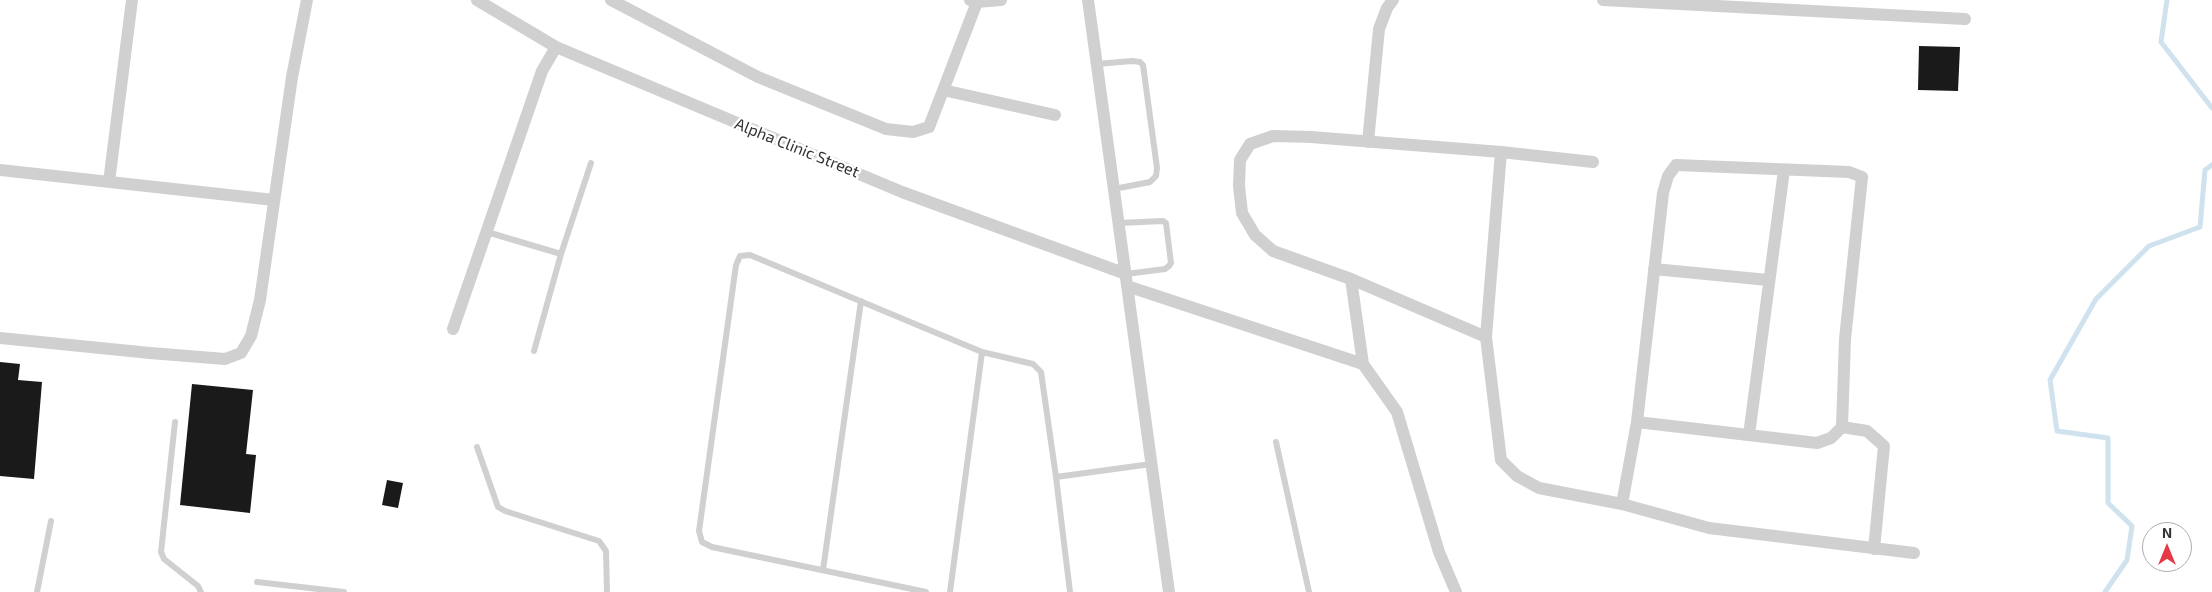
<!DOCTYPE html>
<html>
<head>
<meta charset="utf-8">
<style>
  body { margin:0 }
  #map { position:relative; width:2212px; height:592px; overflow:hidden; background:#fff; font-family:"Exo 2",sans-serif }
  canvas { display:block }
  .north { position:absolute; left:2142px; top:522px; width:50px; height:50px; box-sizing:border-box; background:#fff; border:1px solid #adadad; border-radius:50%; rotate:0deg; font-size:14px; font-weight:700; line-height:20px; text-align:center; color:#333 }
  .north::after { content:''; display:block; margin:auto; width:18px; height:22px; background:#e63946; clip-path:polygon(50% 0,100% 100%,50% 72%,0 100%) }
</style>
</head>
<body>
<div id="map">
<canvas width="2212" height="592"></canvas>
<div class="north">N</div>
</div>
<script>
const ctx = document.querySelector('canvas').getContext('2d');
ctx.lineJoin = 'round';
const poly = rows => new Path2D(rows.map(r => 'M' + r).join(''));
function trace(path, color, width, dash) { ctx.strokeStyle = color; ctx.lineWidth = width; ctx.lineCap = dash ? 'butt' : 'round'; ctx.setLineDash(dash || []); ctx.stroke(path); }
function fill(path, color) { ctx.fillStyle = color; ctx.fill(path, 'evenodd'); }
function drawText(font, color, halo, rows, align = 'center') {
  ctx.font = font + ' "Exo 2",sans-serif'; ctx.lineWidth = 5; ctx.setLineDash([]); ctx.textBaseline = 'middle'; ctx.strokeStyle = halo; ctx.fillStyle = color; for (const [text, x, y, turn = 0] of rows) {
    ctx.save(); ctx.translate(x, y); ctx.rotate((+turn || 0) * Math.PI / 180); ctx.textAlign = isNaN(turn) ? turn : align; if (halo) ctx.strokeText(text, 0, 0); ctx.fillText(text, 0, 0); ctx.restore();
  }
}
trace(poly([
  [2167,0,2161,42,2212,108],
  [2105,592,2127,560,2132,526,2108,503,2108,438,2057,431,2050,380,2096,299,2149,246,2200,227,2205,170,2212,165]
]), '#cfe2ee', 5);
fill(poly([
  [1919,46,1960,47,1958,91,1918,90],
  [0,362,20,364,18,380,42,382,34,479,0,476],
  [192,384,253,390,246,454,256,455,250,513,180,505],
  [387,480,403,483,398,508,382,505]
]), '#1a1a1a');
trace(poly([
  [1097,64,1132,61,1140,62,1143,65,1157,168,1156,176,1150,182,1114,189],
  [1119,223,1163,221,1166,223,1171,263,1169,266,1165,269,1126,274],
  [487,232,561,254],
  [534,351,561,254,591,163],
  [175,422,161,552,164,559,198,586,201,592],
  [1276,442,1309,592],
  [477,447,498,507,505,511,599,541,606,551,607,592],
  [1056,477,1070,592],
  [823,570,861,301],
  [257,582,344,592],
  [37,592,51,521],
  [926,592,712,547,702,542,699,531,736,265,740,256,750,255,982,352],
  [950,592,982,352,1033,364,1041,372,1056,477,1151,464]
]), '#d0d0d0', 6);
trace(poly([
  [477,0,556,47,902,192,1126,274],
  [611,0,758,77,886,129,913,132,929,127,977,2],
  [970,0,977,2,1001,0],
  [1088,0,1169,592],
  [1603,0,1965,19],
  [943,90,1055,115],
  [1368,142,1379,29,1387,8,1393,0],
  [1501,152,1486,337,1501,460,1517,476,1539,488,1622,504,1709,528,1914,553],
  [0,170,274,200],
  [109,182,132,0],
  [1654,269,1768,280],
  [1351,279,1486,337],
  [1127,286,1363,364],
  [453,329,542,71,556,47],
  [0,338,150,353,225,359,241,353,251,336,260,300,292,77,307,0],
  [1842,427,1867,431,1884,446,1874,549],
  [1749,435,1784,170],
  [1622,504,1637,422,1663,193,1668,176,1676,165,1849,172,1862,177,1845,339,1842,427,1831,438,1817,443,1637,422],
  [1456,592,1439,552,1397,412,1363,364,1351,279,1273,251,1255,235,1242,213,1239,186,1240,160,1250,144,1273,136,1311,137,1501,152,1593,162]
]), '#d0d0d0', 12);
drawText('16px', '#333', '#fff', [
  ["Alpha Clinic Street",797,148,22]
]);
</script>
</body>
</html>
